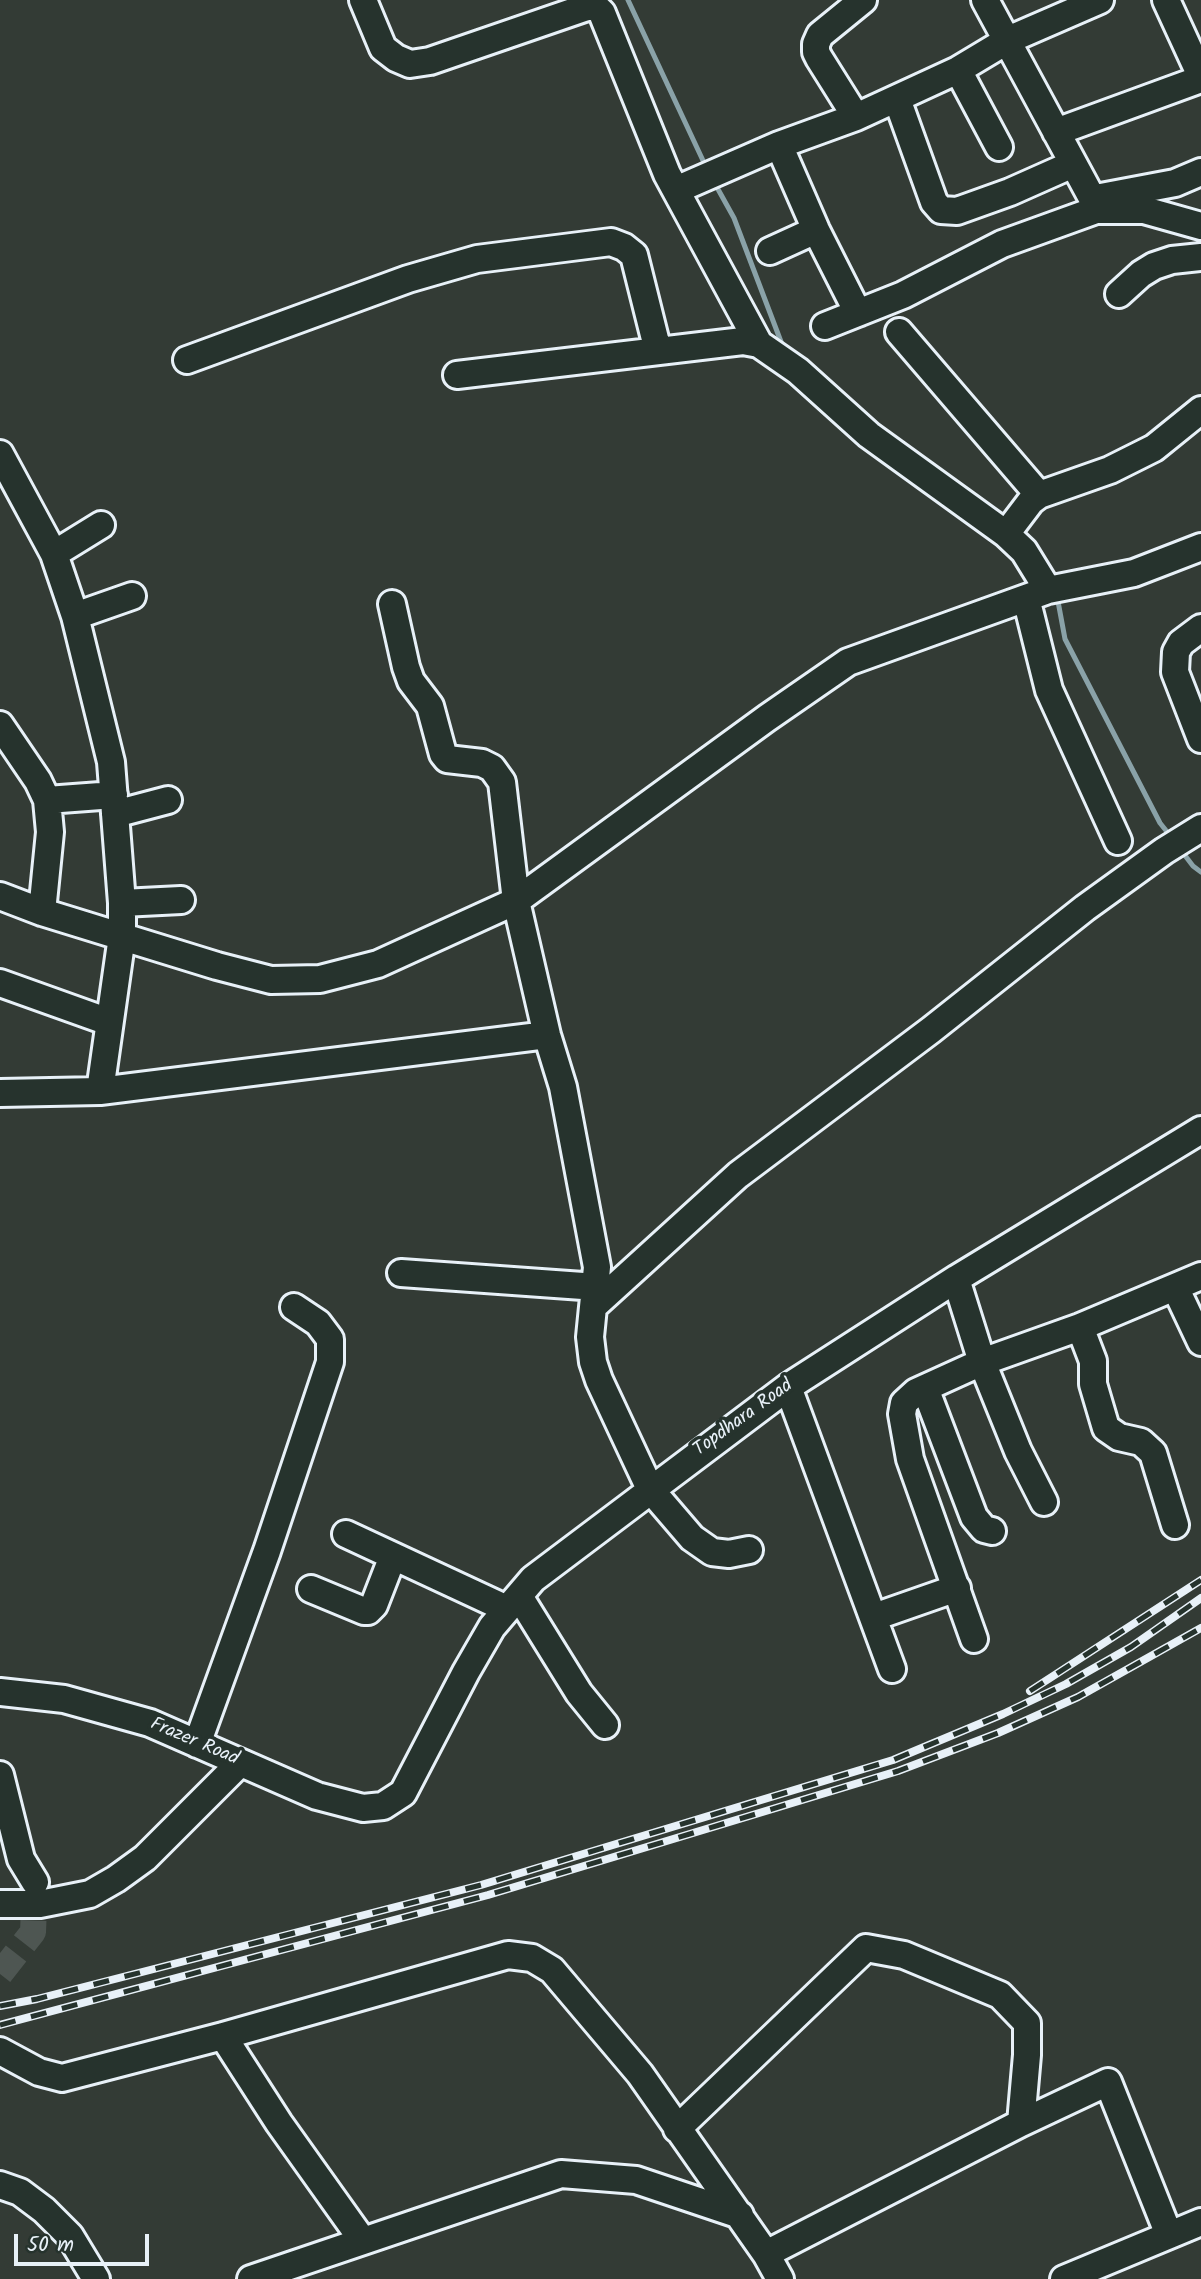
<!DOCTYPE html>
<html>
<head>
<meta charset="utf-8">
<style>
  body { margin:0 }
  #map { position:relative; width:1201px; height:2279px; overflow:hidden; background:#333b35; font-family:Kalam,sans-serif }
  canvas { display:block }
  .scale { position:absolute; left:14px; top:2234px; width:135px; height:32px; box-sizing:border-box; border:4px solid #e8f1f8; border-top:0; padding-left:9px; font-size:21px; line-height:24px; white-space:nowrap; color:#e8f1f8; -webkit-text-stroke:5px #26332d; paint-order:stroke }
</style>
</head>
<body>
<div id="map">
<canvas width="1201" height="2279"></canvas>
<div class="scale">50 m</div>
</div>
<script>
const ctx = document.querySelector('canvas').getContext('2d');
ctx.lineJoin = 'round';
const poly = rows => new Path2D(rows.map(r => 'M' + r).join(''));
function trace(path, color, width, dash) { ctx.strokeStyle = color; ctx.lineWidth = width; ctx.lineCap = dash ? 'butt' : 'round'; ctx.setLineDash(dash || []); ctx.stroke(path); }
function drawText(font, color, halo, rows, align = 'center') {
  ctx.font = font + ' Kalam,sans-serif'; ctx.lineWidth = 7; ctx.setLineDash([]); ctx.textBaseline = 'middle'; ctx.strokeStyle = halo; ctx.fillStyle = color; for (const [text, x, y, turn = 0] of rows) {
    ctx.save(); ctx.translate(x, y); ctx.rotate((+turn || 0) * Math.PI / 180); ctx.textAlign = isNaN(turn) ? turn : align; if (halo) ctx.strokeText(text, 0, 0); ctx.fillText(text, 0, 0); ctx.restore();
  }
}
trace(poly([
  [628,0,706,167],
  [714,182,734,218,783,347],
  [1057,596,1065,639,1160,823,1172,838],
  [1180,849,1193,866,1201,872]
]), '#8aa2a8', 5);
trace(poly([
  [0,1974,33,1932,35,1882]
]), '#4e5652', 26, [26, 13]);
const minor = poly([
  [363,0,383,48,396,58,410,64,430,61,584,8,591,6,598,9,602,13,667,174,759,344],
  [985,0,1092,198],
  [1166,0,1201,76],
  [958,70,999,147],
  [897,99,934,202,941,210,957,211,1010,192,1073,164],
  [856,117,819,58,816,52,816,44,820,35,863,0],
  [1056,132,1201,79],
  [779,145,816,230,858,313],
  [676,190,779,145,856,117,958,70,1008,40,1100,0],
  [1101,197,1175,183,1201,172],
  [770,251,816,230],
  [1119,294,1141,274,1154,266,1172,260,1201,257],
  [825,326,903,295,1002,244,1096,210,1144,210,1201,226],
  [899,332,1039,495],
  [187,360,408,279,477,259,611,242,624,247,634,255,658,351],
  [457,375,743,341,759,344,798,371,869,435,1006,534,1024,551,1048,590],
  [0,454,54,554,75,616,111,762,122,903,122,936,100,1091],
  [1006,534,1031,501,1039,495,1110,470,1154,448,1201,410],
  [54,554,101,525],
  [1026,598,1049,690,1118,841],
  [392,604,406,667,411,681,430,706,443,754,447,759,482,763,492,768,502,782,516,901,547,1035,563,1087,597,1267,590,1337,593,1362,599,1380,650,1489,692,1538,712,1552,729,1554,749,1550],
  [75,616,132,596],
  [1201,628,1181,643,1176,652,1175,672,1201,739],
  [0,725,38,781,47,800,50,832,42,912],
  [47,800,114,795],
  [115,814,168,800],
  [0,896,42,912,217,966,271,980,320,979,378,964,516,901,767,718,848,662,1048,590,1134,573,1201,547],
  [122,903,181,900],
  [0,983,109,1022],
  [0,1093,100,1091,547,1035],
  [401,1273,597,1287],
  [956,1279,982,1362,1018,1451,1044,1502],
  [1175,1287,1201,1342],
  [594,1306,738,1175,931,1030,1085,908,1164,851,1201,828],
  [1080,1327,1093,1361,1093,1384,1106,1428,1119,1437,1141,1442,1153,1453,1175,1525],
  [788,1387,892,1669],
  [925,1388,974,1517,984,1529,992,1531],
  [346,1534,507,1609],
  [311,1589,364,1611,368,1611,374,1605,393,1556],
  [519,1596,579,1693,605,1725],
  [874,1617,957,1588],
  [974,1639,910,1459,902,1414,904,1403,916,1392,982,1362,1080,1327,1201,1276],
  [0,1692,64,1699,150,1723,317,1796,363,1808,383,1806,403,1793,466,1672,492,1627,533,1579,788,1387,956,1279,1201,1130],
  [197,1744,267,1551,330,1362,330,1339,318,1323,294,1307],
  [0,1775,21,1859,35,1882],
  [0,1904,40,1904,90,1894,116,1879,145,1858,240,1763],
  [223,2036,279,2123,363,2241],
  [0,2051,39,2072,62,2078,223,2036,508,1955,532,1958,552,1970,640,2074,766,2254,780,2279],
  [677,2129,866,1948,904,1955,1000,1995,1027,2023,1027,2055,1021,2123],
  [0,2185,20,2192,44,2210,70,2236,96,2279],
  [766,2254,1021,2123,1108,2082,1169,2235],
  [251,2279,561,2174,636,2180,740,2215],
  [1064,2279,1201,2222]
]);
trace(minor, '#e8f1f8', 32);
trace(minor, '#26332d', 26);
const rail = poly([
  [1030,1691,1201,1580],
  [0,2006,37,1999,481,1885,893,1760,1003,1714,1066,1684,1131,1647,1201,1598],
  [0,2025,488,1895,898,1771,998,1733,1078,1697,1201,1628]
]);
trace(rail, '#e8f1f8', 8);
trace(rail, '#26332d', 5, [16]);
drawText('19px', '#e8f1f8', '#26332d', [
  ["Topdhara Road",744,1419,-36],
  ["Frazer Road",194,1743,23]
]);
</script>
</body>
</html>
